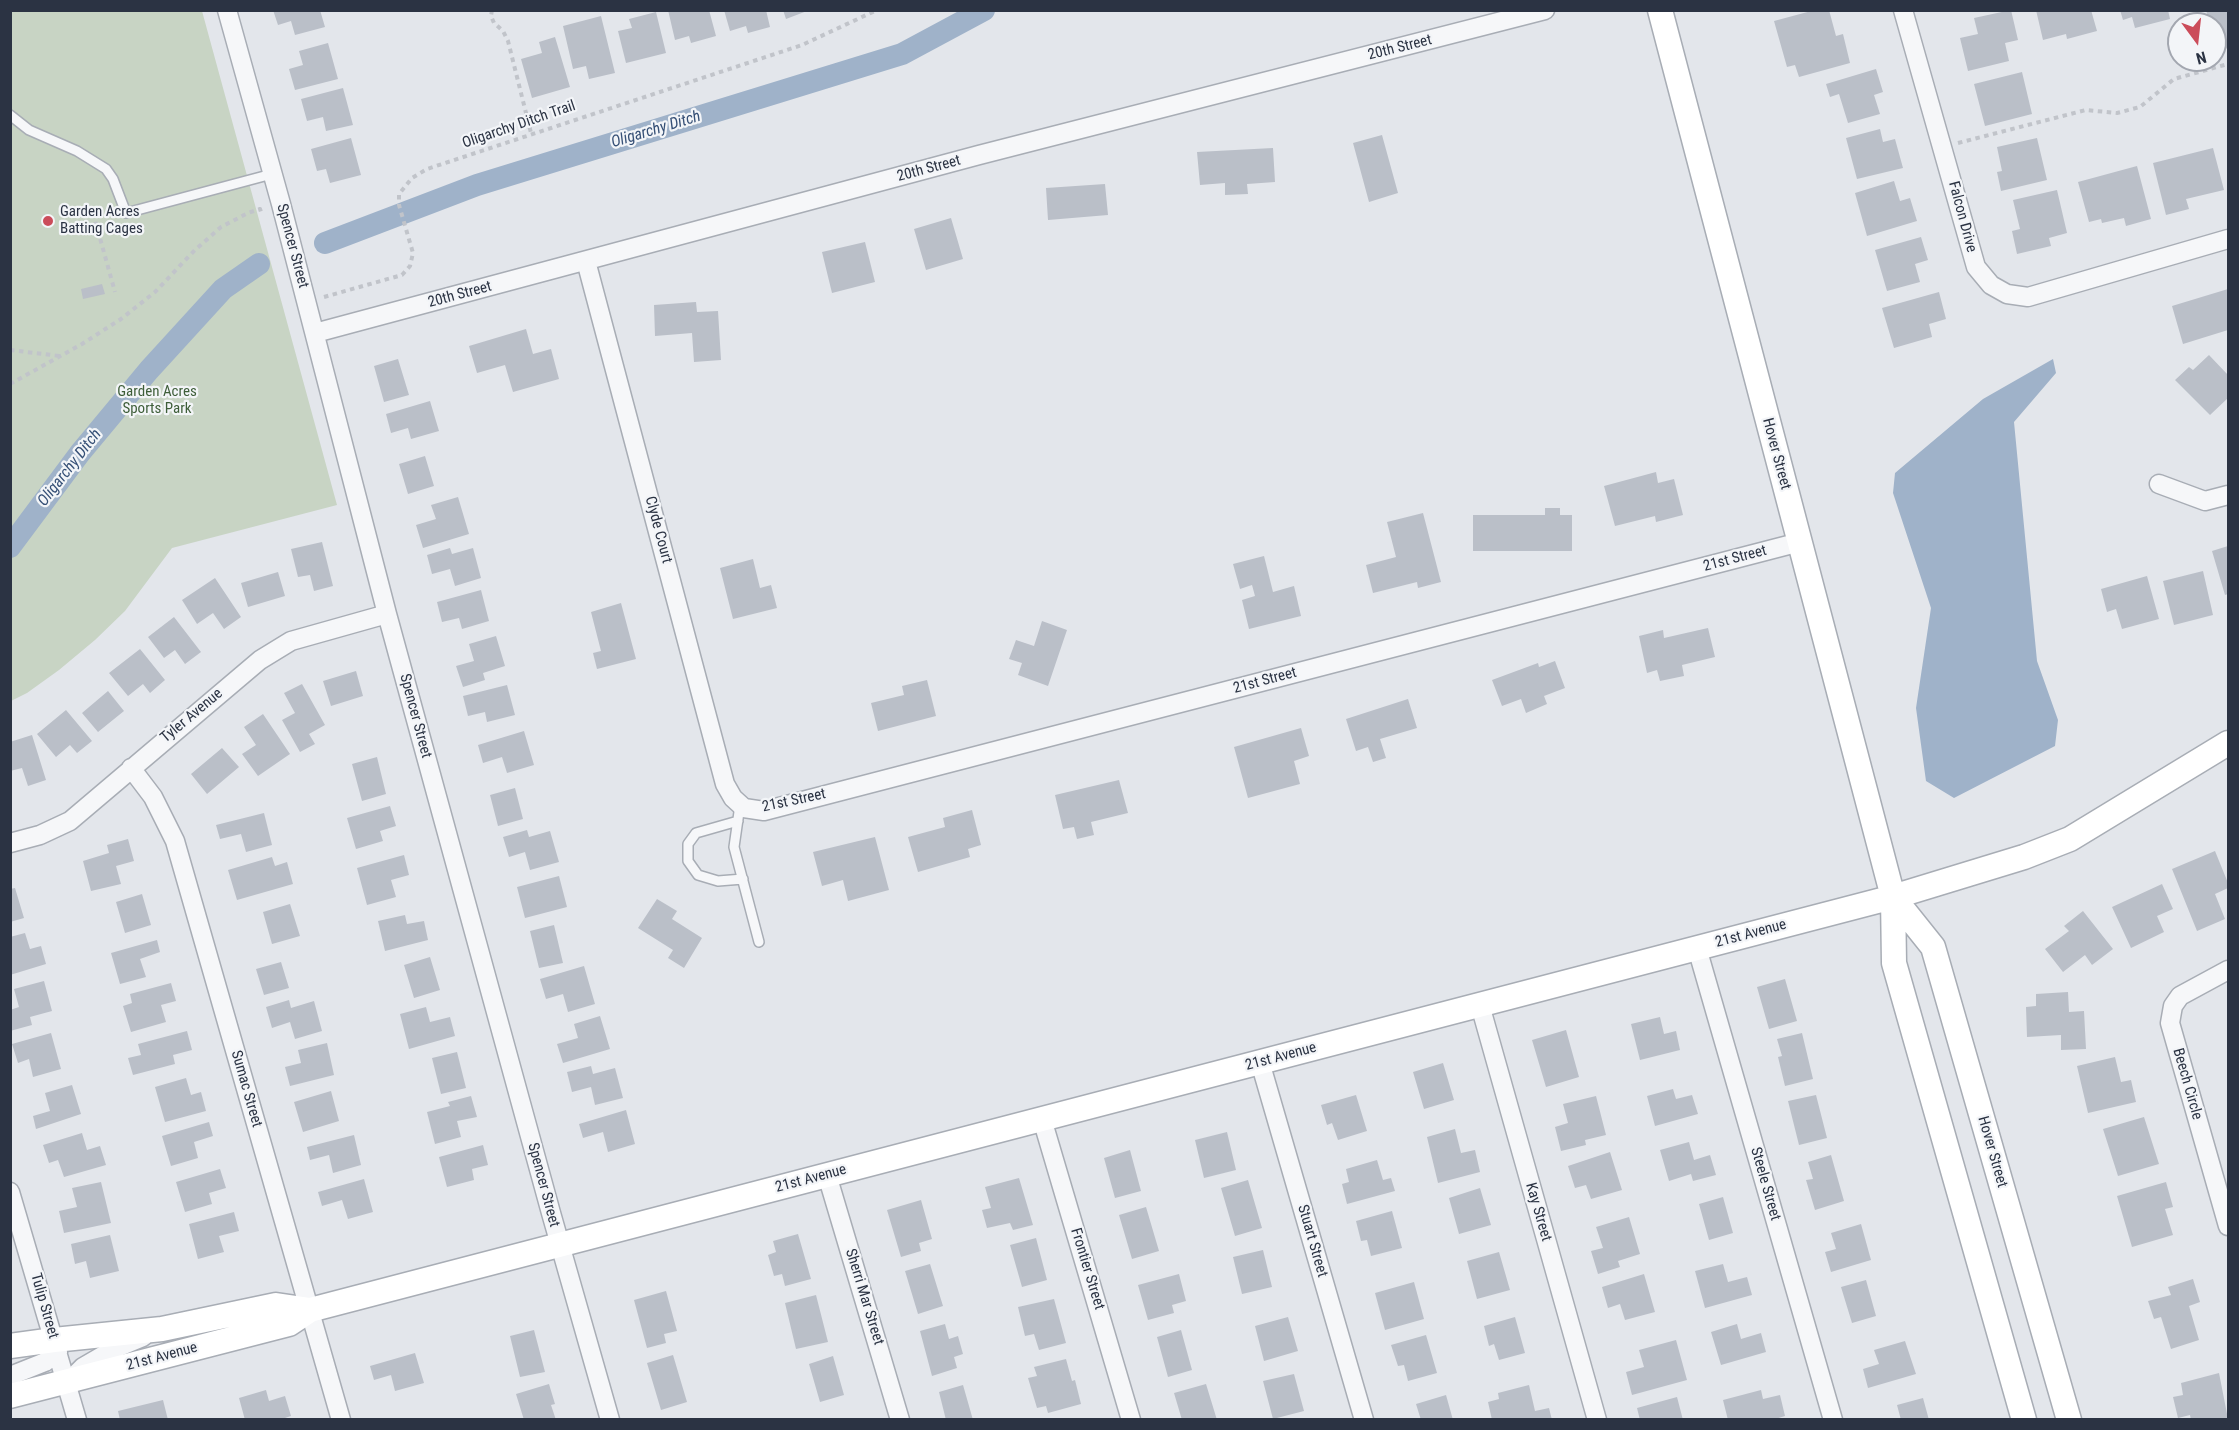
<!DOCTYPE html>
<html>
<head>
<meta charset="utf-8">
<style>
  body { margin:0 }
  #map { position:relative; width:2239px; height:1430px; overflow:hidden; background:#e3e6eb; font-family:"Roboto Condensed",sans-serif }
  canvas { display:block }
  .frame { position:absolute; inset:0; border:12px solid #2b3343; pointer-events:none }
  .north { position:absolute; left:2167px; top:12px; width:60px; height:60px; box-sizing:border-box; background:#f3f5f8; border:2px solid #a3a7b0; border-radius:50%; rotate:165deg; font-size:16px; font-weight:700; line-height:24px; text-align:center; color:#2b3343 }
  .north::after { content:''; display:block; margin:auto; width:21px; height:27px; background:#cb4c5a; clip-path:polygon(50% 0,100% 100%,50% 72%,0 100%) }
</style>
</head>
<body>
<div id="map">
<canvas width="2239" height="1430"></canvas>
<div class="frame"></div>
<div class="north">N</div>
</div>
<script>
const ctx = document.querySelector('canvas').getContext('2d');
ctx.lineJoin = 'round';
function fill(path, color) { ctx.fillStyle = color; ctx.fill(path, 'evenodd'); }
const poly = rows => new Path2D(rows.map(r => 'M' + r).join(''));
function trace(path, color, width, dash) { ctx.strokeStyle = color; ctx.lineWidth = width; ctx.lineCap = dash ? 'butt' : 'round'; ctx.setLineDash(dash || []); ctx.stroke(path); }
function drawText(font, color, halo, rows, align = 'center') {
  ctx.font = font + ' "Roboto Condensed",sans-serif'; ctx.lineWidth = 4.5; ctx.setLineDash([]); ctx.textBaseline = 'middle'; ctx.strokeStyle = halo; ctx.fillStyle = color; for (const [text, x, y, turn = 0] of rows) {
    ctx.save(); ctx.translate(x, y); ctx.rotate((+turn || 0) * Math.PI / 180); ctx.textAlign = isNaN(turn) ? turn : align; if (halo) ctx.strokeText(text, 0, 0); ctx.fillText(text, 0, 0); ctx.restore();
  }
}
fill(poly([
  [11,11,202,11,337,505,172,548,125,611,95,640,59,670,27,693,11,701]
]), '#c8d4c4');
fill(poly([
  [2053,359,2056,373,2014,422,2037,661,2058,720,2055,746,1954,798,1926,781,1916,708,1931,608,1893,493,1895,473,1983,399]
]), '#9fb2c9');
trace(poly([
  [325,243,477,185,902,54,984,10],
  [10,547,80,453,149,370,223,289,259,264]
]), '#9fb2c9', 22);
fill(poly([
  [273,10,320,10,325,27,295,35,291,21,278,25],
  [668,10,709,10,716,36,691,43,689,36,675,40],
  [724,10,766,10,770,27,748,33,746,26,730,31],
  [783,10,807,10,807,11,786,19],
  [1815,10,1829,10,1836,36,1843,34,1850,63,1799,77,1795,65,1787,67,1774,21],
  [2011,10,2018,40,2005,43,2009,61,1968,71,1960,38,1978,34,1974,18],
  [2036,10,2091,10,2097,31,2067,39,2066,34,2043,40],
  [2120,10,2168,10,2170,19,2135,28,2132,17,2123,20],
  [2206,10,2228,10,2228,48,2216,51,2215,24,2210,24],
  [656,12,666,53,626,63,618,31,632,28,629,19],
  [601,16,615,73,589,79,586,66,573,69,563,26],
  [555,37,570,87,532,98,521,59,542,53,539,42],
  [328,43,338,79,295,90,289,69,303,65,299,51],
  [1876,69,1883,92,1874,95,1880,114,1848,123,1839,94,1830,97,1826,84],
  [2022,72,2032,114,1985,126,1974,84],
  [343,88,353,125,326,131,323,117,307,121,301,99],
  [1880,129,1883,142,1895,139,1903,168,1857,179,1846,138],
  [1382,135,1398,193,1369,202,1353,143],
  [351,138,361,175,330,183,326,169,317,171,311,149],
  [2037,138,2047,180,2001,191,1997,172,2002,171,1997,147],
  [1273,148,1275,182,1247,184,1248,194,1225,195,1225,183,1200,185,1197,152],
  [2213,148,2224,190,2186,199,2189,209,2166,215,2153,163],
  [2137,166,2151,219,2126,226,2124,218,2102,223,2101,219,2089,222,2078,182],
  [1894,181,1900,201,1910,198,1917,221,1867,236,1855,193],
  [1105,184,1108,215,1048,220,1046,188],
  [2057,190,2067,233,2049,238,2051,246,2017,254,2012,231,2020,229,2013,200],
  [951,218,963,259,926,270,914,229],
  [1921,237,1928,260,1915,264,1920,282,1887,291,1875,250],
  [865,242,875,282,832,293,822,252],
  [102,284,105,294,83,299,81,289],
  [2228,289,2228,330,2183,344,2172,306],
  [1939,292,1946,319,1929,324,1932,337,1894,348,1882,308],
  [696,302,697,312,718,311,721,360,694,362,692,333,655,336,654,305],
  [526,329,533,354,551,349,559,379,513,392,505,365,477,373,469,346],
  [2209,355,2228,375,2228,398,2210,415,2175,380,2189,367,2193,370],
  [398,359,409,395,384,402,374,366],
  [430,401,439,431,411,439,408,428,391,433,386,414],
  [425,456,434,486,408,494,399,464],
  [1656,472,1658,483,1674,479,1683,515,1656,522,1655,516,1615,526,1604,486],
  [458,497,469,534,423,548,416,525,436,519,431,505],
  [1545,508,1560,508,1560,515,1572,515,1572,551,1473,551,1473,515,1545,515],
  [1423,513,1441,582,1418,588,1417,582,1373,593,1366,565,1396,557,1387,522],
  [322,542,333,586,314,591,310,575,298,577,291,549],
  [2228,546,2228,594,2225,595,2212,551],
  [450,548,452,554,473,548,481,578,455,586,450,569,432,574,427,555],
  [1264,556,1273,592,1294,586,1301,616,1249,629,1242,600,1255,596,1252,585,1240,589,1233,564],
  [753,559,760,588,771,585,777,608,733,619,720,568],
  [2203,571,2213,615,2174,625,2163,581],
  [278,572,285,596,248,607,241,583],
  [2147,576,2159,619,2122,629,2116,609,2107,612,2101,589],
  [215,578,241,617,224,629,213,613,197,624,182,600],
  [481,590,489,621,462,629,459,618,442,622,437,602],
  [621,603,636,659,597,669,593,653,601,651,591,612],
  [174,617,201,652,185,664,175,650,164,658,148,637],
  [1042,621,1067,630,1048,686,1018,675,1022,663,1009,659,1016,640,1034,646],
  [1708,628,1715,657,1682,665,1684,676,1660,681,1657,670,1647,673,1639,636,1663,630,1664,638],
  [496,636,505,666,483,673,485,680,463,687,456,666,474,661,469,644],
  [140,649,165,680,150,693,143,684,128,696,109,673],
  [1555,661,1565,688,1544,696,1547,704,1526,713,1521,699,1502,706,1492,680,1538,663,1539,667],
  [356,671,363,696,331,706,323,681],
  [927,680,936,716,878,731,871,703,904,695,902,686],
  [302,684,325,725,309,734,315,744,300,752,282,720,295,713,284,693],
  [507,685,515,715,487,722,485,712,468,716,463,696],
  [108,691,124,711,98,732,82,713],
  [1408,699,1417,728,1380,739,1386,758,1373,762,1368,747,1356,751,1346,719],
  [66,710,92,741,77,753,70,745,56,757,37,734],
  [263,714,290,754,258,776,242,754,256,745,244,727],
  [1301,728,1309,756,1294,761,1300,784,1248,798,1234,747],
  [524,731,534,765,507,773,502,757,483,763,478,745],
  [32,735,46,780,28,786,22,768,10,771,10,742],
  [222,748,239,767,207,794,191,774],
  [377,757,386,794,362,801,352,764],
  [1119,780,1128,813,1091,822,1094,835,1077,839,1074,827,1063,829,1055,795],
  [515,788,523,819,498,826,490,795],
  [390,806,396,826,380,831,383,841,356,849,347,818],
  [972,810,981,845,968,849,970,857,918,872,908,837,945,827,943,818],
  [264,813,272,845,246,852,241,834,220,839,216,825],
  [527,830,529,837,550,831,559,862,530,870,525,852,509,857,503,837],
  [875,837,889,890,848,901,843,880,822,886,813,852],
  [128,839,134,861,116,866,121,884,91,891,83,861,109,853,107,845],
  [2215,851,2228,883,2228,888,2215,894,2225,919,2197,931,2172,869],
  [404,855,409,875,391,880,396,897,367,905,357,868],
  [272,857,275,866,287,862,293,884,237,900,228,870],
  [559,876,567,907,525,918,517,887],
  [2162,884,2173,909,2157,916,2164,932,2131,948,2112,907],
  [15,888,24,918,10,922,10,889],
  [142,894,151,925,125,933,116,902],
  [657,899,677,911,672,919,702,938,684,968,668,958,673,950,638,928],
  [290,904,300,936,272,944,263,912],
  [2083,911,2113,949,2092,965,2085,955,2063,972,2045,949,2069,931,2064,926],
  [405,915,407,924,424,921,428,940,385,951,378,921],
  [554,925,563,963,539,968,530,931],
  [25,933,30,949,41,946,46,964,10,975,10,937],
  [157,940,160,952,140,959,146,977,120,984,111,953],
  [430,957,440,990,414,998,404,965],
  [281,962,289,988,264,995,256,969],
  [584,966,595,1004,568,1012,563,994,546,999,540,979],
  [1785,979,1797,1021,1769,1029,1757,987],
  [44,981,52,1011,30,1017,32,1025,10,1031,10,1010,19,1007,14,989],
  [171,983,176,1001,161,1005,166,1022,131,1032,123,1006,132,1003,130,994],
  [2068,992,2069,1012,2084,1011,2086,1049,2061,1050,2061,1035,2027,1037,2026,1007,2036,1006,2036,994],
  [289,1000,291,1008,314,1001,322,1031,295,1039,290,1022,272,1028,266,1007],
  [426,1007,430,1022,450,1017,455,1036,409,1049,400,1014],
  [600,1016,610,1049,563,1063,557,1044,578,1038,574,1024],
  [1660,1017,1664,1034,1676,1031,1680,1050,1640,1060,1631,1024],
  [1566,1030,1579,1077,1546,1087,1532,1040],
  [187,1031,192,1050,173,1055,175,1064,133,1075,128,1058,141,1055,138,1044],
  [51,1033,61,1069,33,1077,29,1059,18,1063,12,1044],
  [1802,1033,1813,1079,1785,1086,1778,1057,1782,1056,1777,1039],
  [327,1043,334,1075,290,1086,285,1067,301,1063,298,1050],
  [457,1052,466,1088,441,1094,432,1058],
  [2115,1057,2121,1082,2131,1080,2136,1102,2088,1113,2077,1066],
  [1443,1063,1454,1100,1424,1109,1413,1072],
  [591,1066,593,1074,615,1068,623,1098,595,1105,591,1087,572,1092,567,1072],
  [186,1078,191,1095,201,1092,206,1111,165,1122,155,1087],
  [72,1085,81,1114,36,1129,33,1116,50,1111,45,1093],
  [1673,1089,1676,1099,1692,1095,1698,1114,1655,1126,1647,1096],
  [331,1091,339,1121,303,1132,294,1102],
  [1356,1095,1367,1131,1338,1140,1332,1123,1327,1125,1321,1105],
  [1816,1095,1827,1138,1799,1145,1788,1101],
  [471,1096,477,1117,457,1121,461,1137,435,1144,427,1112,450,1106,448,1102],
  [1596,1096,1606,1135,1585,1140,1586,1145,1561,1151,1555,1127,1568,1123,1563,1104],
  [626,1110,635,1144,608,1152,603,1132,583,1138,579,1124],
  [2144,1117,2159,1164,2118,1176,2103,1129],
  [209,1122,213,1136,194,1142,198,1158,171,1166,162,1136],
  [1455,1129,1461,1153,1475,1150,1480,1172,1438,1183,1427,1137],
  [1227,1132,1236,1170,1204,1178,1195,1140],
  [82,1133,87,1150,100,1146,106,1165,64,1177,58,1160,49,1163,43,1145],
  [354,1135,361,1165,333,1173,329,1155,310,1160,307,1147],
  [1689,1142,1694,1160,1710,1155,1716,1175,1693,1181,1691,1174,1669,1181,1660,1150],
  [483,1145,488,1165,472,1169,474,1180,447,1187,439,1157],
  [1130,1150,1141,1191,1115,1198,1104,1158],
  [1610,1152,1622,1190,1591,1199,1586,1185,1575,1188,1568,1166],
  [1831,1155,1844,1201,1815,1210,1806,1180,1813,1179,1808,1162],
  [1377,1160,1383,1180,1391,1178,1395,1191,1347,1204,1342,1184,1349,1182,1346,1169],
  [220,1169,226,1188,209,1193,212,1204,185,1212,176,1182],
  [1019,1178,1033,1225,1013,1230,1010,1223,987,1228,982,1210,991,1208,985,1187],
  [364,1179,373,1212,348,1219,342,1200,322,1206,318,1192],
  [1248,1180,1262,1228,1235,1236,1221,1188],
  [101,1182,111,1223,64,1233,59,1211,77,1207,72,1188],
  [2166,1182,2173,1207,2165,1209,2173,1235,2132,1247,2117,1196],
  [1480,1188,1491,1225,1459,1234,1449,1198],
  [1723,1197,1733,1233,1709,1240,1699,1204],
  [921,1200,932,1239,919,1243,921,1251,901,1257,887,1210],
  [1146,1207,1159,1251,1132,1259,1119,1215],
  [1392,1211,1402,1248,1371,1256,1367,1240,1361,1241,1356,1221],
  [234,1212,239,1231,219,1236,224,1252,198,1259,189,1224],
  [1629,1217,1640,1254,1618,1261,1620,1267,1598,1274,1591,1251,1603,1248,1596,1227],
  [1861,1224,1871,1260,1831,1272,1825,1252,1836,1249,1831,1233],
  [798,1234,811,1279,785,1286,782,1274,774,1276,768,1255,776,1252,773,1241],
  [110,1235,119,1271,90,1278,86,1261,75,1264,71,1244],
  [1036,1238,1047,1280,1022,1287,1010,1245],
  [1263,1250,1272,1287,1242,1294,1233,1257],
  [1499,1252,1510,1290,1477,1299,1467,1261],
  [930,1264,943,1306,918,1314,905,1271],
  [1723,1264,1728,1282,1747,1277,1752,1295,1705,1308,1695,1271],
  [1179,1274,1186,1301,1172,1305,1174,1313,1148,1320,1138,1285],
  [1644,1274,1655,1312,1625,1320,1620,1304,1608,1308,1602,1287],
  [2193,1279,2200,1302,2189,1306,2199,1340,2171,1349,2161,1317,2154,1319,2148,1301,2171,1295,2168,1287],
  [1866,1280,1876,1316,1852,1323,1841,1287],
  [1414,1282,1424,1319,1385,1330,1375,1293],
  [666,1291,677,1331,664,1334,666,1343,647,1348,634,1300],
  [816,1295,828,1342,796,1349,785,1303],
  [1054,1299,1066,1343,1039,1350,1034,1334,1025,1336,1018,1307],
  [1288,1317,1298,1351,1264,1361,1255,1326],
  [1515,1317,1525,1353,1499,1360,1494,1344,1489,1346,1484,1326],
  [945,1324,949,1339,958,1336,963,1354,954,1357,957,1368,932,1376,920,1331],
  [1737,1324,1741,1339,1761,1333,1766,1352,1721,1365,1711,1332],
  [534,1330,545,1372,520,1377,510,1336],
  [1181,1330,1192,1370,1168,1377,1157,1337],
  [1426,1335,1437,1373,1408,1381,1404,1365,1398,1366,1391,1345],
  [1676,1340,1687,1380,1632,1395,1626,1372,1644,1367,1639,1350],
  [1905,1341,1916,1374,1868,1388,1863,1369,1879,1364,1874,1350],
  [415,1353,424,1383,395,1391,391,1375,374,1380,370,1366],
  [673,1355,687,1402,661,1410,647,1363],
  [833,1356,844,1395,820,1402,809,1364],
  [1066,1359,1072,1381,1075,1380,1081,1404,1048,1413,1046,1406,1037,1408,1028,1378,1037,1376,1034,1367],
  [2219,1373,2228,1419,2191,1420,2190,1415,2178,1418,2173,1397,2183,1395,2181,1383],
  [1294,1374,1304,1411,1273,1419,1263,1381],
  [549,1384,555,1404,551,1405,556,1420,524,1420,516,1394],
  [1206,1384,1217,1420,1182,1420,1174,1393],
  [963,1385,973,1420,946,1420,939,1392],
  [1529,1385,1535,1411,1549,1408,1552,1420,1492,1420,1488,1402,1499,1399,1498,1393],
  [266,1390,269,1401,285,1396,291,1416,279,1420,245,1420,239,1398],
  [1761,1390,1763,1399,1780,1395,1785,1416,1772,1420,1739,1420,1739,1418,1728,1420,1723,1400],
  [1446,1395,1453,1420,1421,1420,1416,1404],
  [1677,1397,1683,1420,1640,1420,1637,1408],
  [1923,1398,1929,1420,1901,1420,1897,1405],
  [163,1400,168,1420,120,1420,118,1411]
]), '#babfc8');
const lane = poly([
  [10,115,29,130,77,151,106,169,113,179,126,213,272,174],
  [740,805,734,847,759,942],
  [738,821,696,833,688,844,688,861,698,875,718,881,743,879]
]);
const street = poly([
  [227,10,281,204,387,614,551,1213,610,1420],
  [1903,10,1976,267,1991,285,2007,294,2028,297,2228,239],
  [586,261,725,784,733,798,744,808,764,811,1800,542],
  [315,333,979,155,1545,10],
  [2159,484,2205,501,2228,495],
  [131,768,153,797,175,841,341,1420],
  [10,843,40,835,70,821,260,660,291,641,387,614],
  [1697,948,1833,1420],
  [2228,970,2180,996,2173,1006,2170,1023,2228,1226],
  [1480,1005,1597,1420],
  [1260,1062,1364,1420],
  [1042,1119,1131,1420],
  [827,1175,900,1420],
  [10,1192,77,1420],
  [10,1376,45,1362,58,1352],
  [72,1378,83,1367,114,1349,143,1337]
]);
const secondary = poly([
  [1660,10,1893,897,1894,963,2024,1420],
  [1893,897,1933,947,2069,1420],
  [10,1346,54,1340,162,1329,276,1305,310,1310],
  [10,1396,289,1324,310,1310,1893,897,2024,857,2070,839,2228,743]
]);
trace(lane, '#a8adb5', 12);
trace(street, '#a8adb5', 21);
trace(secondary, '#a8adb5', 27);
trace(poly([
  [492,10,491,16,494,23,503,31,508,41,531,133],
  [1958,143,2086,110,2117,113,2140,107,2174,79,2228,64],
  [93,213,115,292],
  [324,297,402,275,410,266,413,253,399,205,399,194,412,178,427,169,802,45,877,10],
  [10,350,60,356],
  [10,384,82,344,121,319,155,292,195,250,221,227,248,213,260,209,261,212]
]), '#c1c4ca', 4, [4.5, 4.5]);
trace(lane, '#f6f7f9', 9);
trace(street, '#f6f7f9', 18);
trace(secondary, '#fff', 24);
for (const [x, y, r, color] of [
  [48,221,6,"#cb4c5a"]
]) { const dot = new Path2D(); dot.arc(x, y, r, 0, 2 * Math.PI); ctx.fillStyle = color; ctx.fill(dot); trace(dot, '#f3f5f8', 2); }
drawText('15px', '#2b3343', '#f3f5f8', [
  ["20th Street",1400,48,-14],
  ["Oligarchy Ditch Trail",519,125,-19],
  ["20th Street",929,169,-15],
  ["Falcon Drive",1962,217,75],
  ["Spencer Street",292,246,75],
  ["20th Street",460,295,-15],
  ["Hover Street",1776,454,75],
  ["Clyde Court",658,530,75],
  ["21st Street",1735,559,-15],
  ["21st Street",1265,681,-15],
  ["Tyler Avenue",192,716,-40],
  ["Spencer Street",415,716,75],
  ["21st Street",794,801,-12],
  ["21st Avenue",1751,934,-15],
  ["21st Avenue",1281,1057,-15],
  ["Beech Circle",2187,1084,74],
  ["Sumac Street",246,1089,74],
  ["Hover Street",1992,1152,74],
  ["21st Avenue",811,1179,-15],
  ["Steele Street",1765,1184,74],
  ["Spencer Street",543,1185,75],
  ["Kay Street",1538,1212,74],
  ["Stuart Street",1312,1241,74],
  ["Frontier Street",1087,1269,73],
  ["Sherri Mar Street",864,1297,73],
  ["Tulip Street",44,1306,74],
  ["21st Avenue",162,1357,-15]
]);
drawText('15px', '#2b3343', '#f3f5f8', [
  ["Garden Acres",60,212],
  ["Batting Cages",60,229]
], 'left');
drawText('15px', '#3e5e39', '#f3f5f8', [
  ["Garden Acres",157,392],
  ["Sports Park",157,409]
]);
drawText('italic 16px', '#365076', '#f3f5f8', [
  ["Oligarchy Ditch",656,130,-17],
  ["Oligarchy Ditch",70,468,-52]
]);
</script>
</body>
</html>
